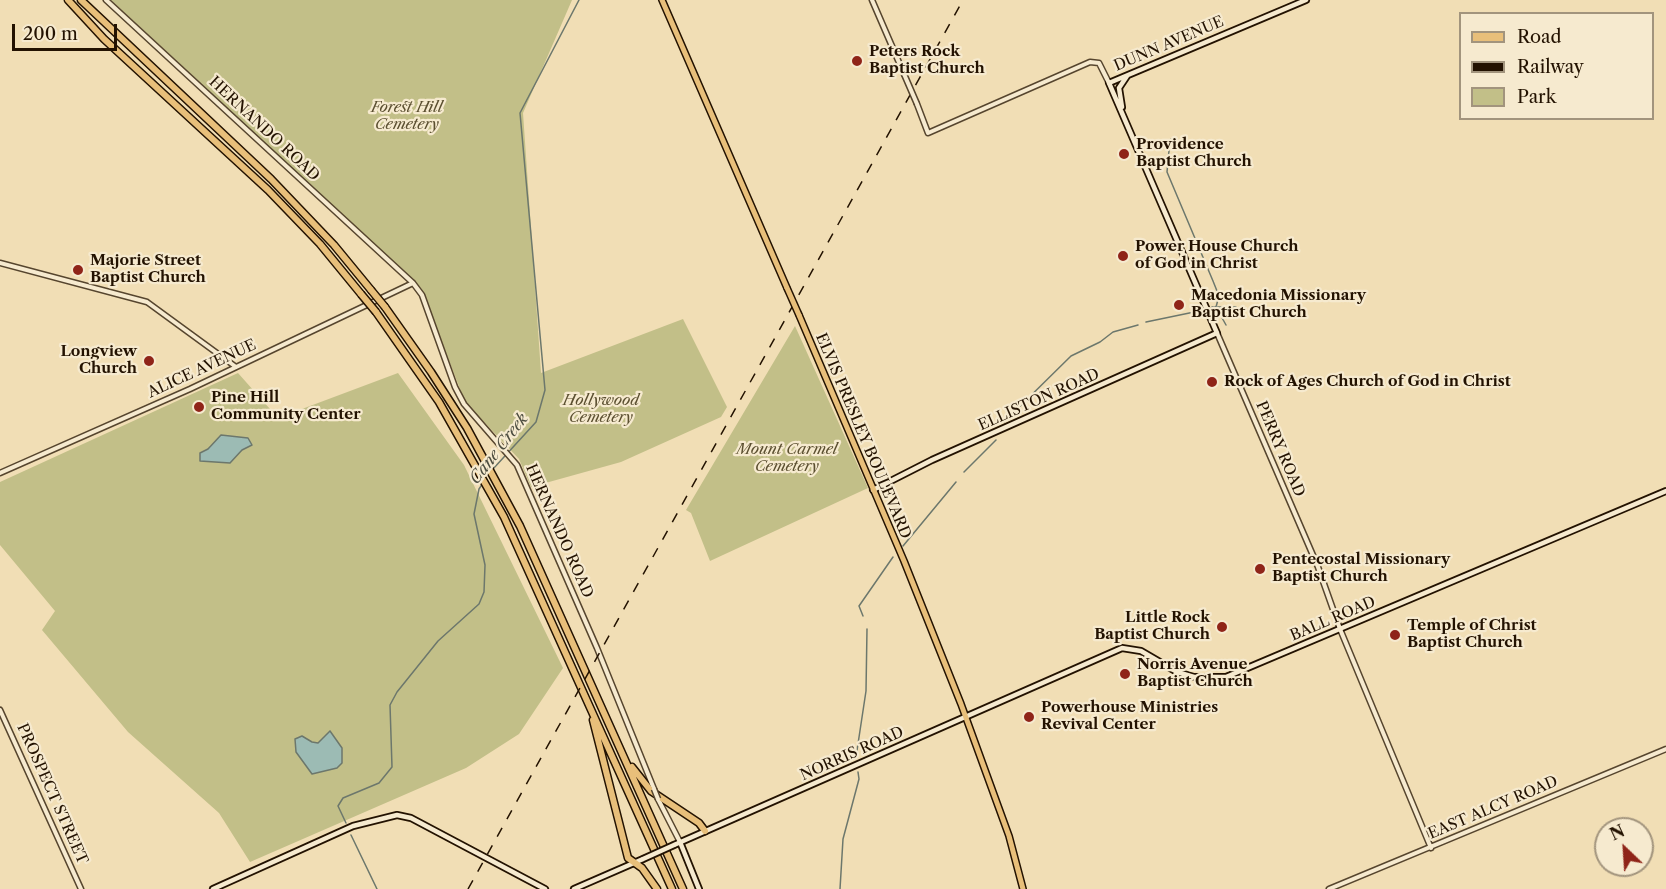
<!DOCTYPE html>
<html>
<head>
<meta charset="utf-8">
<style>
  body { margin:0 }
  #map { position:relative; width:1666px; height:889px; overflow:hidden; background:#f1deb5; font-family:"Libre Caslon Text",serif }
  canvas { display:block }
  .legend { position:absolute; left:1459px; top:12px; width:195px; height:108px; box-sizing:border-box; background:#f6eacf; border:2px solid #a2947d; margin:0; padding:8px 10px; list-style:none; font-size:18px; color:#231201 }
  .legend li { display:flex; align-items:center; gap:12px; height:30px }
  .legend b { width:30px; border:2px solid #a2947d }
  .north { position:absolute; left:1594px; top:817px; width:60px; height:60px; box-sizing:border-box; background:#f6eacf; border:2px solid #a2947d; border-radius:50%; rotate:335deg; font-size:16px; font-weight:700; line-height:24px; text-align:center; color:#231201 }
  .north::after { content:''; display:block; margin:auto; width:21px; height:27px; background:#8f2418; clip-path:polygon(50% 0,100% 100%,50% 72%,0 100%) }
  .scale { position:absolute; left:12px; top:24px; width:105px; height:27px; box-sizing:border-box; border:3px solid #231201; border-top:0; padding-left:8px; font-size:18px; line-height:21px; white-space:nowrap; color:#231201; -webkit-text-stroke:4px #f6eacf; paint-order:stroke }
</style>
</head>
<body>
<div id="map">
<canvas width="1666" height="889"></canvas>
<ul class="legend">
<li><b style="height:8px;background:#e8bf7a"></b>Road</li>
<li><b style="height:8px;background:#231201"></b>Railway</li>
<li><b style="height:16px;background:#c2bf88"></b>Park</li>
</ul>
<div class="north">N</div>
<div class="scale">200 m</div>
</div>
<script>
const ctx = document.querySelector('canvas').getContext('2d');
ctx.lineJoin = 'round';
function fill(path, color) { ctx.fillStyle = color; ctx.fill(path, 'evenodd'); }
const poly = rows => new Path2D(rows.map(r => 'M' + r).join(''));
function trace(path, color, width, dash) { ctx.strokeStyle = color; ctx.lineWidth = width; ctx.lineCap = dash ? 'butt' : 'round'; ctx.setLineDash(dash || []); ctx.stroke(path); }
function drawText(font, color, halo, rows, align = 'center') {
  ctx.font = font + ' "Libre Caslon Text",serif'; ctx.lineWidth = 4.5; ctx.setLineDash([]); ctx.textBaseline = 'middle'; ctx.strokeStyle = halo; ctx.fillStyle = color; for (const [text, x, y, turn = 0] of rows) {
    ctx.save(); ctx.translate(x, y); ctx.rotate((+turn || 0) * Math.PI / 180); ctx.textAlign = isNaN(turn) ? turn : align; if (halo) ctx.strokeText(text, 0, 0); ctx.fillText(text, 0, 0); ctx.restore();
  }
}
fill(poly([
  [111,0,572,0,523,113,541,373,683,319,727,407,721,417,621,462,531,487,519,459,465,402,421,288],
  [795,326,868,488,710,561,691,513,686,510],
  [238,373,278,418,398,373,464,465,563,668,519,734,466,768,250,862,219,813,128,732,42,630,55,611,0,545,0,482]
]), '#c2bf88');
const water = poly([
  [221,435,248,438,252,445,242,450,230,463,200,461,200,453,208,449,221,435],
  [330,731,342,748,342,763,337,768,312,774,296,752,295,739,302,736,312,742,318,743,330,731]
]);
fill(water, '#9cbbb4');
trace(water, '#6c776c', 1.5);
trace(poly([
  [1175,137,1170,140,1167,172,1213,281,1219,296,1216,307,1226,325],
  [1212,307,1236,307],
  [1146,322,1199,311],
  [1004,422,1071,356,1100,342,1113,332,1138,325],
  [493,469,536,422,545,390,520,113,579,0],
  [964,472,996,440],
  [903,546,956,482],
  [863,616,859,606,893,557],
  [856,757,866,691,867,629],
  [346,823,338,806,343,798,379,783,392,767,390,705,397,692,438,641,479,604,484,592,485,565,474,514,479,489,483,483],
  [351,835,377,889],
  [840,889,843,839,859,779,858,772]
]), '#6c776c', 1.5);
const tertiary = poly([
  [106,0,413,283,422,295,455,387,464,404,517,465,597,648,654,789],
  [872,0,904,74],
  [917,104,928,133,1090,62,1099,63,1109,83],
  [0,263,147,302,236,367],
  [1217,333,1318,567,1340,629,1431,848],
  [0,473,190,389,413,283],
  [0,710,81,889],
  [658,799,680,842],
  [1329,889,1666,749]
]);
const secondary = poly([
  [1122,107,1119,88,1127,76],
  [873,490,932,460,1217,333,1109,83,1306,0],
  [680,842,699,889],
  [674,845,1122,648,1141,651,1177,672,1194,677,1226,677,1666,491],
  [213,889,353,826,397,815,411,818,545,889],
  [574,889,643,859]
]);
const primary = poly([
  [662,0,787,288],
  [799,315,904,561,961,704,1009,836,1023,889]
]);
const motorway = poly([
  [68,0,104,39,268,190,320,244,361,294],
  [81,0,271,179,334,245,371,290],
  [385,307,431,372,467,428,520,526,683,889],
  [376,312,439,402,504,517,672,889],
  [593,720,628,858,642,868,657,889],
  [632,767,651,791,699,823,705,831]
]);
trace(tertiary, '#56452e', 7);
trace(secondary, '#231201', 8);
trace(primary, '#231201', 8);
trace(motorway, '#231201', 9);
trace(tertiary, '#f6eacf', 4);
trace(secondary, '#f6eacf', 4.5);
trace(primary, '#e8bf7a', 5);
trace(motorway, '#e8bf7a', 6);
trace(poly([
  [468,889,963,0]
]), '#231201', 1.5, [10, 10]);
const tertiaryBridge = poly([
  [904,74,917,104],
  [654,789,658,799]
]);
const secondaryBridge = poly([
  [643,859,674,845]
]);
const primaryBridge = poly([
  [787,288,799,315]
]);
const motorwayBridge = poly([
  [371,290,385,307],
  [361,294,376,312]
]);
trace(tertiaryBridge, '#56452e', 7, []);
trace(secondaryBridge, '#231201', 8, []);
trace(primaryBridge, '#231201', 8, []);
trace(motorwayBridge, '#231201', 9, []);
trace(tertiaryBridge, '#f6eacf', 4);
trace(secondaryBridge, '#f6eacf', 4.5);
trace(primaryBridge, '#e8bf7a', 5);
trace(motorwayBridge, '#e8bf7a', 6);
for (const [x, y, r, color] of [
  [857,61,6,"#8f2418"],
  [1124,154,6,"#8f2418"],
  [1123,256,6,"#8f2418"],
  [78,270,6,"#8f2418"],
  [1179,305,6,"#8f2418"],
  [149,361,6,"#8f2418"],
  [1212,382,6,"#8f2418"],
  [199,407,6,"#8f2418"],
  [1260,569,6,"#8f2418"],
  [1222,627,6,"#8f2418"],
  [1395,635,6,"#8f2418"],
  [1125,674,6,"#8f2418"],
  [1029,717,6,"#8f2418"]
]) { const dot = new Path2D(); dot.arc(x, y, r, 0, 2 * Math.PI); ctx.fillStyle = color; ctx.fill(dot); trace(dot, '#f6eacf', 2); }
drawText('15px', '#231201', '#f6eacf', [
  ["DUNN AVENUE",1169,44,-23],
  ["HERNANDO ROAD",264,129,43],
  ["ALICE AVENUE",202,369,-25],
  ["ELLISTON ROAD",1039,400,-24],
  ["ELVIS PRESLEY BOULEVARD",863,436,67],
  ["PERRY ROAD",1280,449,67],
  ["HERNANDO ROAD",559,531,66],
  ["BALL ROAD",1333,619,-23],
  ["NORRIS ROAD",852,754,-24],
  ["PROSPECT STREET",52,794,66],
  ["EAST ALCY ROAD",1493,808,-23]
]);
drawText('bold 15px', '#231201', '#f6eacf', [
  ["Peters Rock",869,52],
  ["Baptist Church",869,69],
  ["Providence",1136,145],
  ["Baptist Church",1136,162],
  ["Power House Church",1135,247],
  ["of God in Christ",1135,264],
  ["Majorie Street",90,261],
  ["Baptist Church",90,278],
  ["Macedonia Missionary",1191,296],
  ["Baptist Church",1191,313],
  ["Longview",137,352,"right"],
  ["Church",137,369,"right"],
  ["Rock of Ages Church of God in Christ",1224,382],
  ["Pine Hill",211,398],
  ["Community Center",211,415],
  ["Pentecostal Missionary",1272,560],
  ["Baptist Church",1272,577],
  ["Little Rock",1210,618,"right"],
  ["Baptist Church",1210,635,"right"],
  ["Temple of Christ",1407,626],
  ["Baptist Church",1407,643],
  ["Norris Avenue",1137,665],
  ["Baptist Church",1137,682],
  ["Powerhouse Ministries",1041,708],
  ["Revival Center",1041,725]
], 'left');
drawText('italic 15px', '#5b4f30', '#f6eacf', [
  ["Forest Hill",407,108],
  ["Cemetery",407,125],
  ["Hollywood",601,401],
  ["Cemetery",601,418],
  ["Mount Carmel",787,450],
  ["Cemetery",787,467]
]);
drawText('italic 16px', '#4d4d40', '#f6eacf', [
  ["Cane Creek",499,449,-52]
]);
</script>
</body>
</html>
